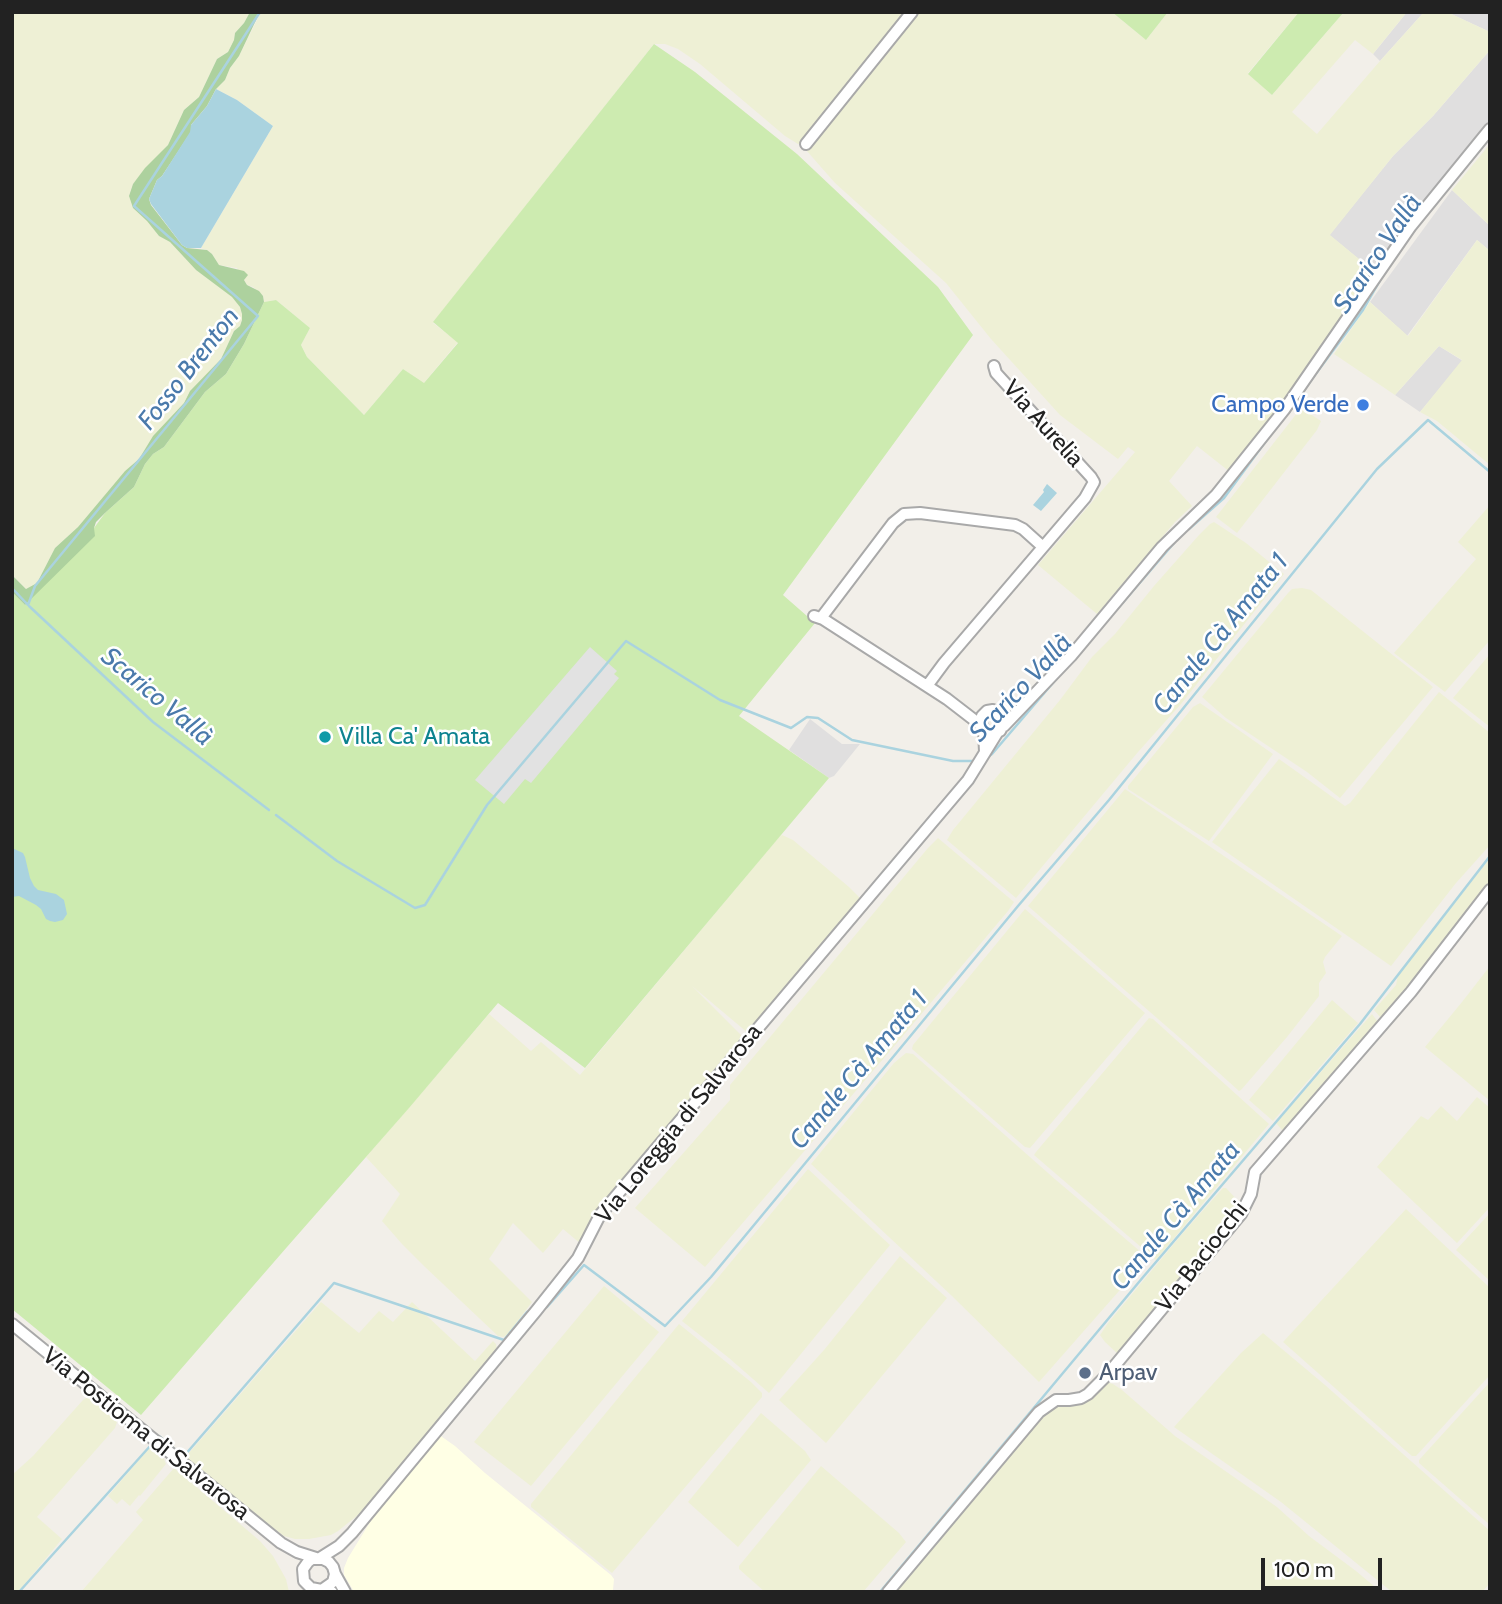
<!DOCTYPE html>
<html>
<head>
<meta charset="utf-8">
<style>
  body { margin:0 }
  #map { position:relative; width:1502px; height:1604px; overflow:hidden; background:#f2efe9; font-family:Cabin,sans-serif }
  canvas { display:block }
  .frame { position:absolute; inset:0; border:14px solid #222; pointer-events:none }
  .scale { position:absolute; left:1261px; top:1558px; width:121px; height:32px; box-sizing:border-box; border:4px solid #222; border-top:0; padding-left:9px; font-size:21px; line-height:24px; white-space:nowrap; color:#222; -webkit-text-stroke:5px #fff; paint-order:stroke }
</style>
</head>
<body>
<div id="map">
<canvas width="1502" height="1604"></canvas>
<div class="frame"></div>
<div class="scale">100 m</div>
</div>
<script>
const ctx = document.querySelector('canvas').getContext('2d');
ctx.lineJoin = 'round';
function fill(path, color) { ctx.fillStyle = color; ctx.fill(path, 'evenodd'); }
const poly = rows => new Path2D(rows.map(r => 'M' + r).join(''));
function trace(path, color, width, dash) { ctx.strokeStyle = color; ctx.lineWidth = width; ctx.lineCap = dash ? 'butt' : 'round'; ctx.setLineDash(dash || []); ctx.stroke(path); }
function drawText(font, color, halo, rows, align = 'center') {
  ctx.font = font + ' Cabin,sans-serif'; ctx.lineWidth = 5; ctx.setLineDash([]); ctx.textBaseline = 'middle'; ctx.strokeStyle = halo; ctx.fillStyle = color; for (const [text, x, y, turn = 0] of rows) {
    ctx.save(); ctx.translate(x, y); ctx.rotate((+turn || 0) * Math.PI / 180); ctx.textAlign = isNaN(turn) ? turn : align; if (halo) ctx.strokeText(text, 0, 0); ctx.fillText(text, 0, 0); ctx.restore();
  }
}
fill(poly([
  [1407,12,1424,12,1380,61,1373,54],
  [1447,12,1490,12,1490,32],
  [1490,50,1490,125,1376,273,1329,235,1393,156,1433,116],
  [1452,190,1490,226,1490,251,1477,240,1407,336,1370,302],
  [1439,346,1463,361,1420,412,1395,395],
  [810,719,842,744,860,744,834,776,829,778,789,750]
]), '#e0dfdf');
fill(poly([
  [438,1434,455,1446,485,1473,611,1575,614,1579,613,1590,611,1592,356,1592,353,1590,344,1575,344,1568,348,1558,391,1488]
]), '#ffffe5');
fill(poly([
  [12,12,250,12,244,23,235,33,234,40,228,52,217,59,199,97,184,110,168,145,133,184,129,196,133,208,147,221,159,236,170,242,196,270,232,297,240,307,242,314,242,320,240,326,234,331,221,359,190,391,184,403,153,436,139,459,125,471,78,527,55,548,37,583,26,589,12,575],
  [263,12,1112,12,1146,40,1168,12,1299,12,1248,73,1272,95,1344,12,1407,12,1373,54,1355,40,1292,112,1317,134,1380,61,1424,12,1447,12,1490,32,1490,50,1433,116,1393,156,1330,235,1376,273,1320,353,1230,472,1197,446,1169,481,1192,506,1175,522,1097,614,1038,565,1135,452,1128,447,1118,459,1060,415,991,339,946,283,835,183,806,150,908,21,803,144,798,144,785,136,700,64,678,49,665,44,654,44,433,323,458,342,423,384,403,369,364,415,307,357,301,345,310,328,276,300,264,302,263,296,253,287,247,285,237,268,219,265,212,254,207,250,201,248,273,126,237,100,216,89,225,80,230,68,239,56,259,16],
  [1490,144,1490,226,1452,190],
  [1477,240,1490,251,1490,465,1437,421,1420,412,1462,360,1439,346,1395,395,1334,354,1370,302,1408,336],
  [1301,408,1321,421,1317,430,1237,533,1216,517],
  [1490,505,1490,640,1445,692,1394,653,1476,559,1458,542],
  [1214,522,1246,543,1284,574,1181,704,1138,752,1016,898,947,840,953,830,1060,700,1092,657,1115,634,1154,586,1199,535,1210,524],
  [1302,588,1311,590,1433,687,1340,798,1307,772,1226,718,1202,697,1288,593,1292,589],
  [1490,654,1490,727,1453,698],
  [1439,692,1490,733,1490,845,1456,883,1391,966,1212,842,1279,759,1345,806,1350,803],
  [1200,703,1273,754,1209,841,1128,789,1128,786,1193,707],
  [1125,789,1342,936,1325,957,1323,962,1326,973,1319,983,1319,996,1287,1037,1241,1090,1239,1091,1188,1045,1028,906],
  [782,835,793,840,849,887,859,897,859,900,748,1033,692,986,744,1038,581,1244,563,1229,543,1253,513,1223,489,1259,532,1302,509,1333,504,1337,498,1336,424,1266,402,1244,382,1221,400,1194,366,1157,489,1014,531,1051,541,1042,580,1075,778,838],
  [938,838,1014,902,1008,911,902,1037,705,1267,635,1208,730,1100,730,1085,928,848],
  [1490,858,1490,886,1384,1018,1380,1017,1374,1010,1396,985,1398,975],
  [1025,909,1145,1013,1030,1148,1025,1147,912,1049,913,1045],
  [1490,966,1490,1101,1425,1047,1462,1002],
  [1332,1000,1358,1023,1273,1121,1249,1100],
  [1372,1014,1378,1022,1286,1131,1283,1131,1276,1123],
  [1149,1018,1153,1019,1269,1124,1156,1260,1034,1155,1036,1152],
  [906,1053,913,1054,1056,1180,1148,1258,1039,1382,952,1296,811,1164,894,1063],
  [1477,1097,1490,1108,1490,1207,1457,1243,1377,1167,1421,1116,1428,1120,1441,1106,1457,1121],
  [808,1169,890,1245,769,1393,729,1358,682,1321],
  [1223,1188,1226,1188,1242,1205,1119,1355,1105,1342,1100,1335,1108,1323,1182,1234],
  [1406,1209,1490,1288,1490,1375,1416,1456,1412,1456,1405,1450,1283,1342],
  [1490,1213,1490,1281,1456,1250],
  [900,1256,947,1298,826,1443,779,1400,824,1350],
  [604,1286,659,1332,531,1486,474,1442],
  [321,1302,359,1333,379,1311,393,1322,412,1302,475,1361,493,1341,496,1344,497,1350,368,1507,338,1531,331,1535,309,1539,295,1539,284,1536,273,1528,267,1527,186,1461,188,1454],
  [679,1324,751,1382,762,1393,762,1397,612,1573,531,1507,531,1504],
  [1263,1333,1325,1385,1490,1531,1490,1583,1482,1592,1392,1592,1281,1502,1174,1427,1241,1353],
  [1106,1382,1113,1384,1122,1390,1175,1436,1277,1507,1309,1536,1356,1571,1381,1592,893,1592,1040,1416,1054,1407],
  [1490,1382,1490,1525,1419,1463,1419,1460],
  [88,1397,115,1418,117,1422,115,1428,37,1517,62,1539,18,1592,12,1592,12,1475,33,1456,83,1400],
  [761,1413,805,1451,811,1460,738,1547,688,1502],
  [151,1446,163,1457,166,1464,140,1496,139,1495,130,1506,122,1499,117,1504,108,1496],
  [821,1466,899,1533,906,1542,863,1592,765,1592,739,1569,739,1566],
  [174,1468,260,1541,273,1556,286,1579,289,1592,81,1592,143,1520,136,1512]
]), '#eef0d5');
fill(poly([
  [1112,12,1168,12,1146,40],
  [1299,12,1344,12,1272,95,1248,74],
  [654,44,695,72,797,154,938,287,973,335,783,595,815,623,739,716,829,778,585,1068,498,1003,409,1108,287,1247,141,1415,12,1309,12,592,25,605,94,528,105,513,134,487,145,464,153,454,164,447,205,392,226,374,244,344,264,302,276,300,310,328,301,345,307,357,364,415,403,369,424,383,458,343,433,322]
]), '#cdebb0');
fill(poly([
  [250,12,263,12,258,16,239,56,230,68,225,80,216,89,207,106,191,125,191,132,162,176,157,180,149,199,151,205,182,245,187,248,207,250,212,254,219,265,244,271,248,275,244,280,247,285,259,291,263,296,264,302,244,344,226,374,205,392,164,447,153,454,145,464,134,487,105,513,96,522,94,528,95,536,25,605,12,592,12,575,26,589,37,583,55,548,78,527,125,471,139,459,153,436,184,403,190,391,221,359,234,331,240,326,242,320,242,314,240,307,232,297,196,270,170,242,159,236,147,221,133,208,129,196,133,184,145,168,168,145,184,110,199,97,217,59,228,52,234,40,235,33,244,23]
]), '#add19e');
fill(poly([
  [590,647,617,671,614,674,619,678,531,783,525,779,504,804,475,780]
]), '#e2e2e2');
fill(poly([
  [216,89,237,100,273,126,201,248,187,248,182,245,151,204,149,199,157,180,162,176,190,132,191,125,207,106],
  [1047,484,1057,493,1041,511,1033,505,1044,492,1043,490],
  [12,848,23,853,25,857,30,878,34,886,38,890,56,894,64,900,67,914,63,920,55,922,50,921,46,919,41,909,36,905,19,896,12,897]
]), '#aad3df');
trace(poly([
  [1306,387,1363,310,1382,277],
  [1189,529,1224,498,1271,434],
  [12,588,28,605,35,586,258,316,134,206,260,12],
  [29,606,153,722,269,810],
  [1119,607,1174,543],
  [985,759,992,754,1064,670],
  [276,815,337,861,415,908,425,905,487,805,626,641,720,700,791,728,807,717,818,718,852,740,953,761,975,761],
  [543,1308,547,1307,584,1265,665,1326,711,1277,1018,906,1109,800,1377,469,1428,420,1490,472],
  [159,1436,177,1451],
  [184,1456,334,1283,504,1340,527,1312,530,1311],
  [19,1592,151,1445],
  [880,1592,1144,1276,1360,1024,1490,856]
]), '#aad3df', 2.5);
const minor = poly([
  [806,144,912,12],
  [814,616,823,619,947,699,982,726],
  [821,618,893,523,904,514,920,513,1015,525,1023,529,1043,547],
  [927,686,944,663,1085,498,1094,482,1091,477,996,373,994,366],
  [1004,726,1071,656,1162,547,1216,495,1284,410,1411,226,1490,129],
  [984,730,990,734,1000,731,1004,723,1002,715,993,710,987,711,982,716,981,723,984,730,985,752],
  [12,1324,281,1543,297,1552,316,1558],
  [320,1558,339,1546,352,1533,536,1311,578,1258,600,1215,968,780,997,733],
  [335,1574,345,1592],
  [323,1589,333,1582,335,1574,333,1567,329,1562,323,1559,312,1559,308,1562,303,1569,304,1581,311,1588,332,1592],
  [888,1592,1039,1412,1056,1400,1069,1400,1081,1398,1088,1394,1107,1375,1241,1214,1251,1194,1255,1172,1411,992,1490,890]
]);
trace(minor, '#a9a9a9', 14);
trace(minor, '#fff', 10);
for (const [x, y, r, color] of [
  [1363,405,7,"#3f7fe0"],
  [325,737,7,"#0f9aa8"],
  [1085,1373,7,"#5c6f8a"]
]) { const dot = new Path2D(); dot.arc(x, y, r, 0, 2 * Math.PI); ctx.fillStyle = color; ctx.fill(dot); trace(dot, '#fff', 2.5); }
drawText('24px', '#366cbe', '#fff', [
  ["Campo Verde",1349,405]
], 'right');
drawText('24px', '#222', '#fff', [
  ["Via Aurelia",1043,424,48],
  ["Via Loreggia di Salvarosa",679,1124,-51],
  ["Via Baciocchi",1202,1257,-52],
  ["Via Postioma di Salvarosa",146,1434,39]
]);
drawText('24px', '#0d838f', '#fff', [
  ["Villa Ca' Amata",339,737]
], 'left');
drawText('24px', '#4e5e75', '#fff', [
  ["Arpav",1099,1373]
], 'left');
drawText('italic 26px', '#4a7aab', '#fff', [
  ["Scarico Vallà",1378,254,-56],
  ["Fosso Brenton",189,369,-52],
  ["Canale Cà Amata 1",1221,634,-51],
  ["Scarico Vallà",1021,688,-47],
  ["Scarico Vallà",157,697,40],
  ["Canale Cà Amata 1",859,1070,-50],
  ["Canale Cà Amata",1176,1216,-50]
]);
</script>
</body>
</html>
